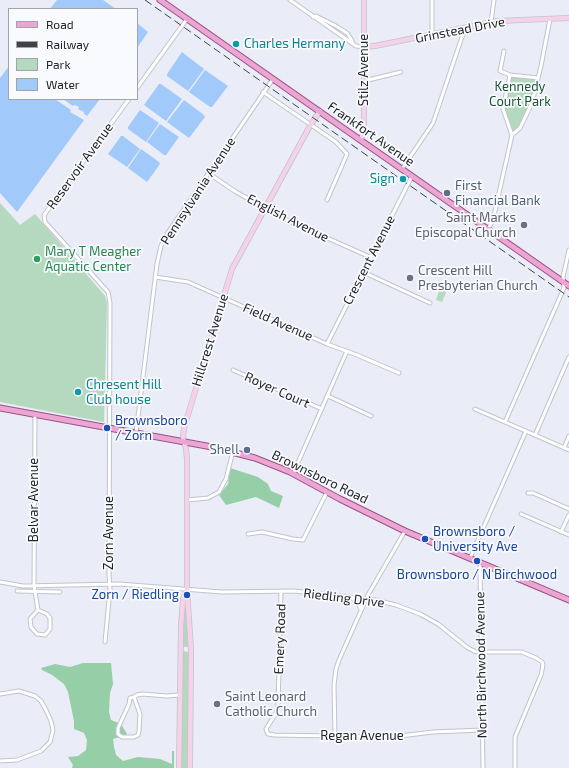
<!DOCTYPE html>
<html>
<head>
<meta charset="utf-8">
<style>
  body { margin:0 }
  #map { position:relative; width:569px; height:768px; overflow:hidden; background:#eaecf7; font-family:"Exo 2",sans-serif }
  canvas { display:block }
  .legend { position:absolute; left:8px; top:8px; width:130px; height:92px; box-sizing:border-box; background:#f9fafe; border:1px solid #a3a4a8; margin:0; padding:5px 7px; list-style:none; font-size:12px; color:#232428 }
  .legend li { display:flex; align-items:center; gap:8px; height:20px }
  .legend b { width:20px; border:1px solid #a3a4a8 }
</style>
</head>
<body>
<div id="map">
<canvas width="569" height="768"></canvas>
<ul class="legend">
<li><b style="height:5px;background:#eba6d3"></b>Road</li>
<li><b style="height:5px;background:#414247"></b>Railway</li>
<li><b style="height:11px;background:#b5d9bf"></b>Park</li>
<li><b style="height:11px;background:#a1cafb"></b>Water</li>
</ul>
</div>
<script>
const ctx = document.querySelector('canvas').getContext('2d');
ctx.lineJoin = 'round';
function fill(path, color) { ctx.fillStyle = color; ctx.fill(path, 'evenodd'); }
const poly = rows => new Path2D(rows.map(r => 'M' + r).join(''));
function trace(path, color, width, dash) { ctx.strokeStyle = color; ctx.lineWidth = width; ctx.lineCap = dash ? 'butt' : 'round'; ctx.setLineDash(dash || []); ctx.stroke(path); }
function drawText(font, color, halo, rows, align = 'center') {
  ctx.font = font + ' "Exo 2",sans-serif'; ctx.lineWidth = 3.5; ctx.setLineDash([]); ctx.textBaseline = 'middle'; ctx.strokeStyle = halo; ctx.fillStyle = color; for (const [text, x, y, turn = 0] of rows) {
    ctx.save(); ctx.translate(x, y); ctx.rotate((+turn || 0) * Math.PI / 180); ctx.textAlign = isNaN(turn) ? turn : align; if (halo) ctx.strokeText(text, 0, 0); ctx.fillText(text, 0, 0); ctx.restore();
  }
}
fill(poly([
  [510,75,538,78,529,110,522,125,513,134,504,107],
  [0,203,20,225,35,214,105,296,107,303,104,422,0,402],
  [442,282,449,285,442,302,436,300],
  [185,597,188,646,187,647,183,647,183,624],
  [183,651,188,652,189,655,188,768,180,768]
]), '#b5d9bf');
fill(poly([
  [230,468,258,477,268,484,271,491,283,496,279,508,256,497,226,505,219,495,228,484],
  [83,663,111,663,113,684,110,693,109,712,111,720,121,724,127,734,124,736,113,739,114,747,116,755,123,761,138,757,160,759,172,764,172,751,174,751,174,768,72,768,73,765,68,757,78,756,86,750,87,740,84,733,74,729,74,721,68,692,64,684,52,675,42,670,41,668,55,664,70,667]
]), '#96cfa7');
fill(poly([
  [57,0,103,0,116,9,50,9],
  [137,23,148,32,137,48],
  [182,52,204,69,188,91,167,76,167,74],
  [9,66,9,99,55,99,71,110,70,112,84,120,17,212,0,193,0,78],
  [205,70,228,86,212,107,210,107,189,92],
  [159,84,161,84,182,99,166,121,144,105],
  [63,99,100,99,87,116,84,114,84,112,78,109,79,107,75,105,73,106],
  [184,100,204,115,205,117,189,138,167,122],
  [140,110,159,123,146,142,128,129,128,127],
  [160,124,179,137,166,155,164,155,147,142],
  [121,136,123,136,140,149,127,167,108,154],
  [141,149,159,162,160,164,147,182,128,168]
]), '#a1cafb');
const street = poly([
  [290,0,356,46,364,47],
  [432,0,432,35],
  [313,17,316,16,336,26,347,33,351,39,353,44],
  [491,22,494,0],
  [504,51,500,71,510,75,538,78],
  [510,75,503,109,512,135],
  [364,81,401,72],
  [137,88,187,19],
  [263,92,336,142,347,154,327,200],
  [402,169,433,123,465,28],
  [208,173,236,192,289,221,370,257],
  [488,229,493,220,512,135,520,128,532,103,541,66,550,19],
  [363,272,430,303],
  [155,277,188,282,327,344,357,355,399,373],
  [327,344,412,176],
  [233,370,322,409],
  [328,396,371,416],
  [475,409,569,450],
  [35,414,34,585,38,610,47,614,50,618,50,629,45,635,37,634,31,627,30,619,38,610],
  [505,422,564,288,563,277,569,250],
  [136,433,157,264,161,246,167,234,273,79],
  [535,435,569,357],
  [564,448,569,436],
  [293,474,347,351],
  [528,493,533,493,569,509],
  [187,500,208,498,219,492,226,479,233,451],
  [521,514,569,535],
  [561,532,569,515],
  [248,534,262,532,293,539,303,540,327,492],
  [470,558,526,431],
  [481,563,480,567,483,768],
  [0,582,23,586,119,584,222,592,294,591,375,600,396,605,420,614,438,624,468,648,476,652,522,652,536,658,542,662,543,665,541,675,515,737,515,768],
  [17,591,60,592],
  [281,591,278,707,276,713,266,729,268,734,274,735,392,737,433,732,482,730],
  [353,599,358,603,361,609],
  [105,642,110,590,109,574,110,303,108,292,45,222,44,215,129,99],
  [0,694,19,691,35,696,41,701,46,710,51,721,53,730,50,742,41,751,17,760,0,761],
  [134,697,140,714,139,731,138,735,134,737,122,737,118,734,118,728,129,704,130,698,134,697,137,695,142,694,167,696,179,695],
  [335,737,334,685,336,669,339,660,368,595,405,531]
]);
const secondary = poly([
  [364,47,375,46,497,21,569,18],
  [361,140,363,133,364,123,364,0],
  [179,768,181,626,183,599,187,590],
  [190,768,191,650,187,590,187,459,186,449,183,438,184,428,232,269,311,124,320,111]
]);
const primary = poly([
  [160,0,569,286],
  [0,408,212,447,255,458,290,472,340,499,405,531,569,600]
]);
trace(street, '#c1c3cd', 5);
trace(secondary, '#c1c3cd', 6);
trace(primary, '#9c5284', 7);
trace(street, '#fff', 3);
trace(secondary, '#f5d2e9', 4.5);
trace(primary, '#eba6d3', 5);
trace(poly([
  [145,0,569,297]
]), '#414247', 1, [8, 4]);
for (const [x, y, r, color] of [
  [236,44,4,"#0f9aa8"],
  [403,179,4,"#0f9aa8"],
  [447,193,4,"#5c6f8a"],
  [524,225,4,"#6b7280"],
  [37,259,4,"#2e9e5b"],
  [410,278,4,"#6b7280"],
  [78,392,4,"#0f9aa8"],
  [107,428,4,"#1a4fb4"],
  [247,450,4,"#5c6f8a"],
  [425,539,4,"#1a4fb4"],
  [477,561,4,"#1a4fb4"],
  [187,595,4,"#1a4fb4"],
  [217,704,4,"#6b7280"]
]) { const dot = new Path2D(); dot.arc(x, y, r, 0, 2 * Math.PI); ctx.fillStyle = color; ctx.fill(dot); trace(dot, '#f9fafe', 1.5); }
drawText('13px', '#232428', '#f9fafe', [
  ["Grinstead Drive",460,30,-11],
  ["Stilz Avenue",364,70,-90],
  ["Frankfort Avenue",371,134,35],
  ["Reservoir Avenue",80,166,-54],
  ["Pennsylvania Avenue",198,191,-57],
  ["English Avenue",288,218,27],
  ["Crescent Avenue",369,260,-63],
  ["Field Avenue",278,322,24],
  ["Hillcrest Avenue",210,340,-73],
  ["Royer Court",277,390,24],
  ["Brownsboro Road",320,477,26],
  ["Belvar Avenue",34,500,-90],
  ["Zorn Avenue",109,533,-90],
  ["Riedling Drive",344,598,7],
  ["Emery Road",280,639,-88],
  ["North Birchwood Avenue",481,665,-91],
  ["Regan Avenue",362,736]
]);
drawText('13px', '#0d838f', '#f9fafe', [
  ["Charles Hermany",244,44],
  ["Sign",395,179,"right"],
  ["Chresent Hill",86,385],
  ["Club house",86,400]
], 'left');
drawText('13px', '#175732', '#f9fafe', [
  ["Kennedy",520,87],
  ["Court Park",520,102]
]);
drawText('13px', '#4e5e75', '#f9fafe', [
  ["First",455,186],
  ["Financial Bank",455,201],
  ["Shell",239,450,"right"]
], 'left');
drawText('13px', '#5b616d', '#f9fafe', [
  ["Saint Marks",516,218,"right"],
  ["Episcopal Church",516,233,"right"],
  ["Crescent Hill",418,271],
  ["Presbyterian Church",418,286],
  ["Saint Leonard",225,697],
  ["Catholic Church",225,712]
], 'left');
drawText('13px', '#27864d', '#f9fafe', [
  ["Mary T Meagher",45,252],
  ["Aquatic Center",45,267]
], 'left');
drawText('13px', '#164399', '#f9fafe', [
  ["Brownsboro",115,421],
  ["/ Zorn",115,436],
  ["Brownsboro /",433,532],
  ["University Ave",433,547],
  ["Brownsboro / N Birchwood",477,575,"center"],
  ["Zorn / Riedling",179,595,"right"]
], 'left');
</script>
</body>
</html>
